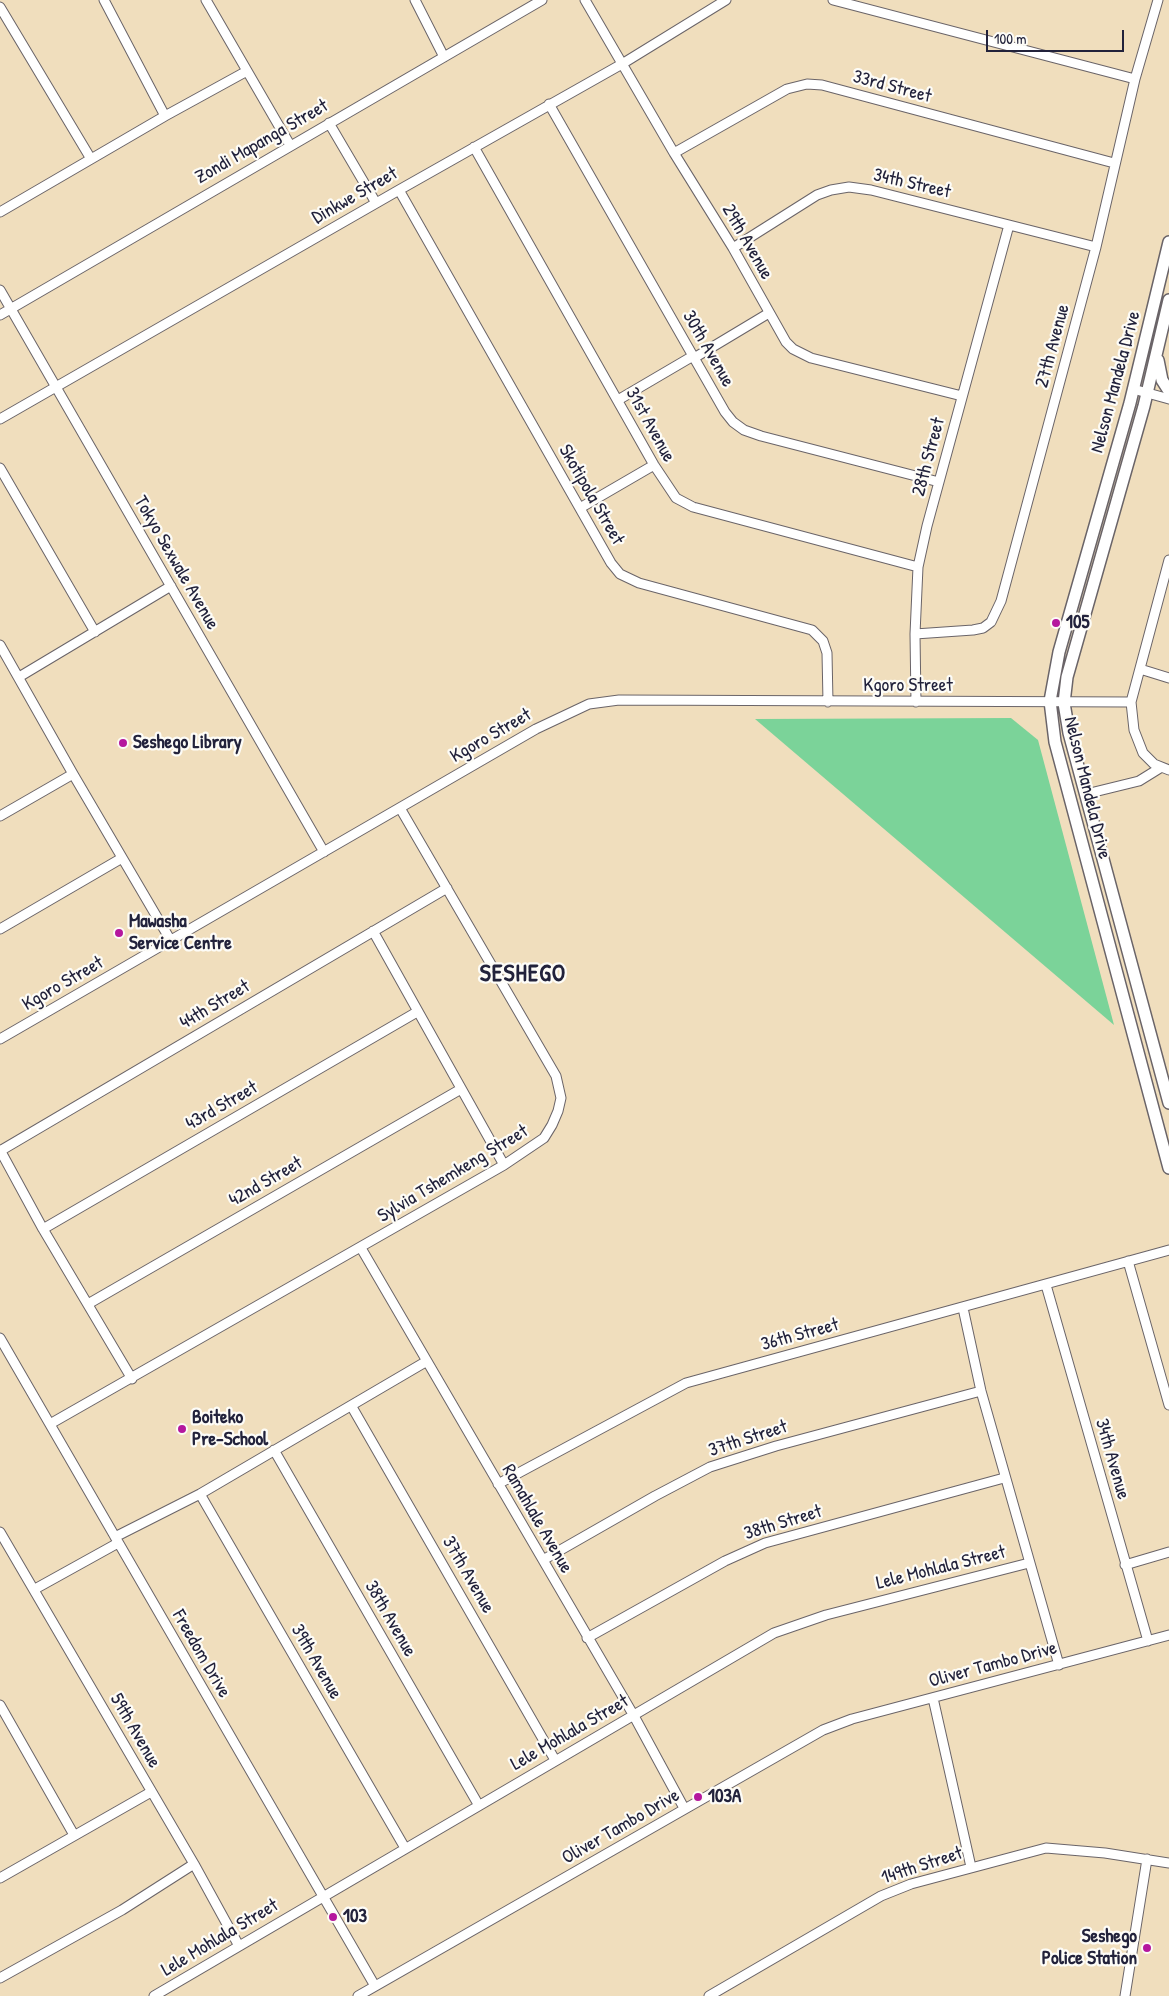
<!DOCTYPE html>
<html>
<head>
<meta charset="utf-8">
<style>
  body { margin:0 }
  #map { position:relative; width:1169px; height:1996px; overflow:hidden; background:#f0debd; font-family:"Patrick Hand",sans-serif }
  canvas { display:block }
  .scale { position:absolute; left:986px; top:30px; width:138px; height:22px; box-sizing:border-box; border:2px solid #22223b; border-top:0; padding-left:6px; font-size:15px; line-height:18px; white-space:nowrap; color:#22223b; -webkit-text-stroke:4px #fdfcf7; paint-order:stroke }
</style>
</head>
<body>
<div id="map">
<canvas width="1169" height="1996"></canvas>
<div class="scale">100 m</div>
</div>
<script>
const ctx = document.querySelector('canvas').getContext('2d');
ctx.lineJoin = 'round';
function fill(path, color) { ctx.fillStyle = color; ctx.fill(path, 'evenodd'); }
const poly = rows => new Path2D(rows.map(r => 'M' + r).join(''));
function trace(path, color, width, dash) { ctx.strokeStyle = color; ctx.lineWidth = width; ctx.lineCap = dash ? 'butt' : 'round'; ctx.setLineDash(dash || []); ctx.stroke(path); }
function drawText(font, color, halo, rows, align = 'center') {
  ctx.font = font + ' "Patrick Hand",sans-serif'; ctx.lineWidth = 4.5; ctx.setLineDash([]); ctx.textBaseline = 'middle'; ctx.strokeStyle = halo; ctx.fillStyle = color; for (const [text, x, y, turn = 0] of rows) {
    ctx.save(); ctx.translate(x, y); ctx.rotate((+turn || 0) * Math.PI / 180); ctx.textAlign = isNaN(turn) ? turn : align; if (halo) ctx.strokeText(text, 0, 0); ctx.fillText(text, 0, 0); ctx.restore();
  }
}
fill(poly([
  [1011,718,1038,740,1114,1025,755,719]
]), '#7bd399');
const minor = poly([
  [104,0,165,116],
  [206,0,290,145],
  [415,0,444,57],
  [585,0,674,153,733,248,786,342,793,349,811,358,962,396],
  [833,0,1135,79],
  [0,7,91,159],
  [549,104,725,412,733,422,744,430,761,436,939,482],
  [329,123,376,203],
  [474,147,654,465,676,498,693,507,918,567],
  [674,153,787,89,807,84,822,85,1114,163],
  [399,190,611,563,620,574,639,583,812,630,823,641,827,653,828,702],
  [0,212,165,116,247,71],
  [733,248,817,195,831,190,849,187,871,190,1096,247],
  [0,290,324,852],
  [0,315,542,0],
  [694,358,769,313],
  [1133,389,1169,399],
  [618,400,693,356],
  [0,419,399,190,622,64,726,0],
  [0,468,95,632],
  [580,508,654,465],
  [1169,560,1131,702,1134,730,1143,753,1154,764,1169,770],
  [915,634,973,630,983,628,991,622,1001,601,1096,247,1135,79,1158,0],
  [0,645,73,774,171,941],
  [1140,669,1169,678],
  [19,677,171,586],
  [916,702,915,634,918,567,927,526,1009,225],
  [1086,794,1139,781,1160,768],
  [0,816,73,774],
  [0,929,122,858],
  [373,931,504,1165],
  [0,1039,536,729,589,704,619,700,1131,702],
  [0,1150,43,1229,132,1379],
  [0,1151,447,888],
  [43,1229,417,1012],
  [361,1248,634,1716,684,1808],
  [1128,1261,1169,1405],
  [1046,1285,1148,1641],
  [88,1304,461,1089],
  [963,1308,981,1391,1059,1665],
  [0,1338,375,1986],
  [352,1407,555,1760],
  [50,1424,504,1165,544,1138,552,1125,558,1111,561,1098,556,1076,400,808],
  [274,1450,478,1804],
  [498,1484,686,1383,1169,1250],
  [200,1494,405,1848],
  [0,1532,194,1864,239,1946],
  [115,1537,200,1494,427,1361],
  [543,1560,655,1496,710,1467,776,1446,981,1391],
  [1125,1565,1169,1552],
  [35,1589,118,1543],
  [587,1638,725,1561,765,1543,1004,1478],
  [933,1698,971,1867],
  [0,1705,74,1835],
  [0,1878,151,1792],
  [0,1978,122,1910,194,1864],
  [154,1996,774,1633,826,1615,1029,1563],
  [358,1996,823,1730,852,1719,1169,1635],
  [709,1996,881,1896,911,1884,1046,1848,1105,1853,1169,1863],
  [1125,1996,1147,1859]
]);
const major = poly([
  [1169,242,1130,403,1059,652,1050,701,1055,742,1169,1168],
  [1169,300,1144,406,1067,677,1064,703,1069,733,1169,1103],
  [1158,360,1162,380,1169,391]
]);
trace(minor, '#6a6468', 11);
trace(major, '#6a6468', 14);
trace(minor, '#fff', 9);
trace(major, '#fff', 11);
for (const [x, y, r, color] of [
  [1056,623,5,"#b5179e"],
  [123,743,5,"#b5179e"],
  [119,933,5,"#b5179e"],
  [182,1429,5,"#b5179e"],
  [698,1797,5,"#b5179e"],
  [333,1917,5,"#b5179e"],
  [1147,1948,5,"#b5179e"]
]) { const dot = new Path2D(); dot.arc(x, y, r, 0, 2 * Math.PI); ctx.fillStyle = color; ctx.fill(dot); trace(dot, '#fdfcf7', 2); }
drawText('19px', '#22223b', '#fdfcf7', [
  ["33rd Street",892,87,15],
  ["Zondi Mapanga Street",262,142,-30],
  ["34th Street",912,184,13],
  ["Dinkwe Street",355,196,-30],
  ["29th Avenue",747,242,60],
  ["27th Avenue",1053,346,-75],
  ["30th Avenue",708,349,60],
  ["Nelson Mandela Drive",1116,382,-75],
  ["31st Avenue",650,425,61],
  ["28th Street",929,457,-75],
  ["Skotipola Street",591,495,60],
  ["Tokyo Sexwale Avenue",176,563,60],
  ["Kgoro Street",908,686],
  ["Kgoro Street",491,736,-30],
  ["Nelson Mandela Drive",1087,788,76],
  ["Kgoro Street",63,984,-30],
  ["44th Street",215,1005,-31],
  ["43rd Street",222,1106,-30],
  ["Sylvia Tshemkeng Street",453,1174,-31],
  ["42nd Street",266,1182,-30],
  ["36th Street",800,1335,-15],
  ["37th Street",748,1439,-18],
  ["34th Avenue",1112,1459,74],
  ["Ramahlale Avenue",537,1519,60],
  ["38th Street",783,1523,-17],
  ["Lele Mohlala Street",941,1568,-14],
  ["37th Avenue",468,1575,60],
  ["38th Avenue",390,1619,60],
  ["Freedom Drive",201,1654,60],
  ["39th Avenue",316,1662,60],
  ["Oliver Tambo Drive",993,1665,-15],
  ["59th Avenue",135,1731,60],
  ["Lele Mohlala Street",570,1733,-30],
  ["Oliver Tambo Drive",621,1827,-30],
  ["149th Street",922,1866,-18],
  ["Lele Mohlala Street",220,1938,-31]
]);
drawText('bold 19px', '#22223b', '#fdfcf7', [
  ["105",1066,623],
  ["Seshego Library",133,743],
  ["Mawasha",129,922],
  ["Service Centre",129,944],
  ["Boiteko",192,1418],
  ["Pre-School",192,1440],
  ["103A",708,1797],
  ["103",343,1917],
  ["Seshego",1137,1937,"right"],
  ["Police Station",1137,1959,"right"]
], 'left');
ctx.letterSpacing = '1px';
drawText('bold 24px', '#22223b', '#fdfcf7', [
  ["SESHEGO",523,975]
]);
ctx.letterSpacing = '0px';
</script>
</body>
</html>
